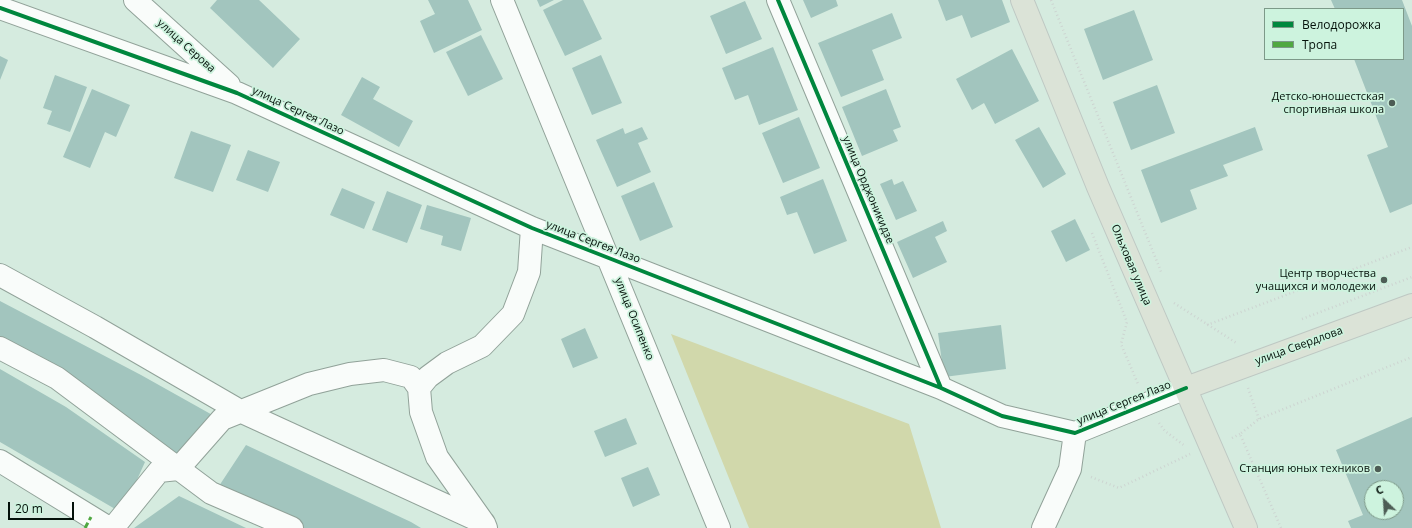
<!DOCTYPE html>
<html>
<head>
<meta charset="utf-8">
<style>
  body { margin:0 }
  #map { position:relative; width:1412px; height:528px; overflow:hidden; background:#d5ebdf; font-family:"Open Sans",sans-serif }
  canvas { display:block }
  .legend { position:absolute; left:1264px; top:8px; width:140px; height:52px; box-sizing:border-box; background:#cdf3de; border:1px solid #7d9989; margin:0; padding:5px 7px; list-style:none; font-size:12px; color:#04110a }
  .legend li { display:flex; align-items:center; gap:8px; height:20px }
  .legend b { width:20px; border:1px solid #7d9989 }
  .north { position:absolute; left:1364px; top:480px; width:40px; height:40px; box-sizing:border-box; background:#cdf3de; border:1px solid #7d9989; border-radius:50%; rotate:335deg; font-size:11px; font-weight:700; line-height:16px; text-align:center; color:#04110a }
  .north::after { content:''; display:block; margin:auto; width:14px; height:18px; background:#4d5d55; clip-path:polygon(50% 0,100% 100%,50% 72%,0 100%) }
  .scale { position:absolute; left:8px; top:502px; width:66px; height:18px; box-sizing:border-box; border:2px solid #04110a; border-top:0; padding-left:5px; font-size:12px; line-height:14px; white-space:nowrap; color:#04110a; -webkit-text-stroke:3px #cdf3de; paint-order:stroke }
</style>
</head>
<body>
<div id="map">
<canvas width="1412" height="528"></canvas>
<ul class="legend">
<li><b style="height:5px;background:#00873e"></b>Велодорожка</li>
<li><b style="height:5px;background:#50a841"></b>Тропа</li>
</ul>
<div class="north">С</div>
<div class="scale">20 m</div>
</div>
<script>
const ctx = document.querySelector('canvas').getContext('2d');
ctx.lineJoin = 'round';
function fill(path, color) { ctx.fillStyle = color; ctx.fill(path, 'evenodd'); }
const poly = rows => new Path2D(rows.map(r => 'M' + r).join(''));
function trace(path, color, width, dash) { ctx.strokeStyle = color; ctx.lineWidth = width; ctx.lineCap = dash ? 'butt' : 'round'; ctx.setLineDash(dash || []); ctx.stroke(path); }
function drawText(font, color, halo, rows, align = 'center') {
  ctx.font = font + ' "Open Sans",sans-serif'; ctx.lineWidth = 3.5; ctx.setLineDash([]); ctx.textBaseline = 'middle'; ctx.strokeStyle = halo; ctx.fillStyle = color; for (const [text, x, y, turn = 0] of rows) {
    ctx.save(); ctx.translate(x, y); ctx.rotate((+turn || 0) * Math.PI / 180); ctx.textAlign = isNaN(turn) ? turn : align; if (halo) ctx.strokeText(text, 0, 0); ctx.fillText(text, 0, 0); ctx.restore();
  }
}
fill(poly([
  [671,334,909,424,941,528,749,528]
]), '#d1d8ab');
fill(poly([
  [217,0,259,0,300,39,273,68,210,8],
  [428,0,468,0,482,30,434,53,420,21,435,14],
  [537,0,554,0,540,7],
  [563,0,583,0,602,39,565,56,543,10],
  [803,0,836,0,838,6,811,18],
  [938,0,1002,0,1010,22,971,38,962,15,946,21],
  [1331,0,1402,0,1412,26,1412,204,1390,213,1367,155,1388,147,1354,59,1403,59,1403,9,1335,9],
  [745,1,762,39,726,54,710,16],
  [1134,10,1153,60,1103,80,1084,29],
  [892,13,902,38,872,50,884,80,841,97,818,43],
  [481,35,503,79,468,96,446,52],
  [773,47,798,110,759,125,748,95,735,100,722,68],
  [1012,49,1039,101,995,124,984,103,972,110,956,79],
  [601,55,622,103,592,115,572,68],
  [0,56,8,60,0,80],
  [55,75,87,87,70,132,47,124,52,111,43,108],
  [362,77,380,87,373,99,413,121,399,147,341,115],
  [1157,85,1175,133,1131,150,1113,102],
  [92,89,130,105,116,137,105,132,90,168,63,157],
  [886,89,901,127,893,130,898,141,862,156,842,107],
  [799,117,820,168,783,183,762,133],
  [642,127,648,139,638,143,651,172,617,187,596,140,623,128,625,134],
  [1039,127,1066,174,1043,188,1015,140],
  [1255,127,1263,150,1223,165,1228,176,1190,190,1197,209,1161,223,1141,170],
  [191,131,231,145,213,192,174,178],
  [248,150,280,162,268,192,236,180],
  [823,179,847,241,814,254,797,212,787,215,780,197],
  [892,179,894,185,903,181,917,211,896,220,880,184],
  [654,182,673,227,640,241,621,196],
  [342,188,375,202,364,229,330,215],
  [387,191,422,205,407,243,372,230],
  [427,205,471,218,461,251,441,245,443,236,420,229],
  [1075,219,1090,250,1066,262,1051,231],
  [943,221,947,231,935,237,947,262,913,278,897,242],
  [0,301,141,375,216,417,171,463,0,352],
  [1001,325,1006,369,944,377,938,333],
  [585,328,598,358,573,368,561,339],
  [0,369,66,407,145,462,122,513,0,442],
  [1412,417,1412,528,1351,528,1348,521,1363,515,1336,450],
  [1372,488,1396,488,1396,512,1372,512],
  [626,418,637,444,605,457,594,431],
  [246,445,411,522,421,528,301,528,219,486],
  [648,467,660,495,633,507,621,478],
  [179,496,246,528,134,528]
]), '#a2c5be');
const minor = poly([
  [135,0,229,85],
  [502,0,719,528],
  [778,0,941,388],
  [0,8,237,93,532,228,941,388,1002,416,1075,433,1186,388],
  [0,275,95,327,240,411,484,523,486,528],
  [0,348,57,378,211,493,292,528],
  [419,388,428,377,447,363,482,346,513,314,529,272,532,228],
  [0,461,109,528],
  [113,528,159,471,178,469,222,419,309,384,350,374,384,370,411,377,419,388,421,412,437,457,483,522],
  [1043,528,1070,469,1075,433]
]);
const major = poly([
  [1022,0,1098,187,1246,528],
  [1186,388,1412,305]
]);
trace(minor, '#91a299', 24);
trace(major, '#bec8c3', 24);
trace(poly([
  [1051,0,1162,274],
  [1092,233,1127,322,1121,344,1138,384],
  [1174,303,1238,344],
  [1302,319,1412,277],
  [1207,325,1412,247],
  [1248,388,1259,419],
  [1159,423,1165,431,1185,446],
  [1232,438,1240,434],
  [1091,477,1119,488,1190,454],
  [1281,528,1240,434,1259,419,1412,357]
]), '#cdd4d1', 2.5, [1, 3]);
trace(minor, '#f9fcfa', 22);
trace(major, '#dbe3d7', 22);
trace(poly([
  [85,528,91,517]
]), '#50a841', 3, [6, 3]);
trace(poly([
  [778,0,941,388],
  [0,8,237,93,532,228,941,388,1002,416,1075,433,1186,388]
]), '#00873e', 4);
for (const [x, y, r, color] of [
  [1392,103,4,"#4d5d55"],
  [1384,280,4,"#4d5d55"],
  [1378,469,4,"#4d5d55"]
]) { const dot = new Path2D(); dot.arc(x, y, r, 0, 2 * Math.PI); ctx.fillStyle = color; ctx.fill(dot); trace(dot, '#cdf3de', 1.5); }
drawText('11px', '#04110a', '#cdf3de', [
  ["улица Серова",186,46,42],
  ["улица Сергея Лазо",298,111,25],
  ["улица Орджоникидзе",868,190,67],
  ["улица Сергея Лазо",593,242,21],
  ["Ольховая улица",1131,265,67],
  ["улица Осипенко",634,319,68],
  ["улица Свердлова",1299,346,-20],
  ["улица Сергея Лазо",1124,403,-22]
]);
drawText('11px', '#04110a', '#cdf3de', [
  ["Детско-юношестская",1384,97],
  ["спортивная школа",1384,110],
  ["Центр творчества",1376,274],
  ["учащихся и молодежи",1376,287],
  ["Станция юных техников",1370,469]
], 'right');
</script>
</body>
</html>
